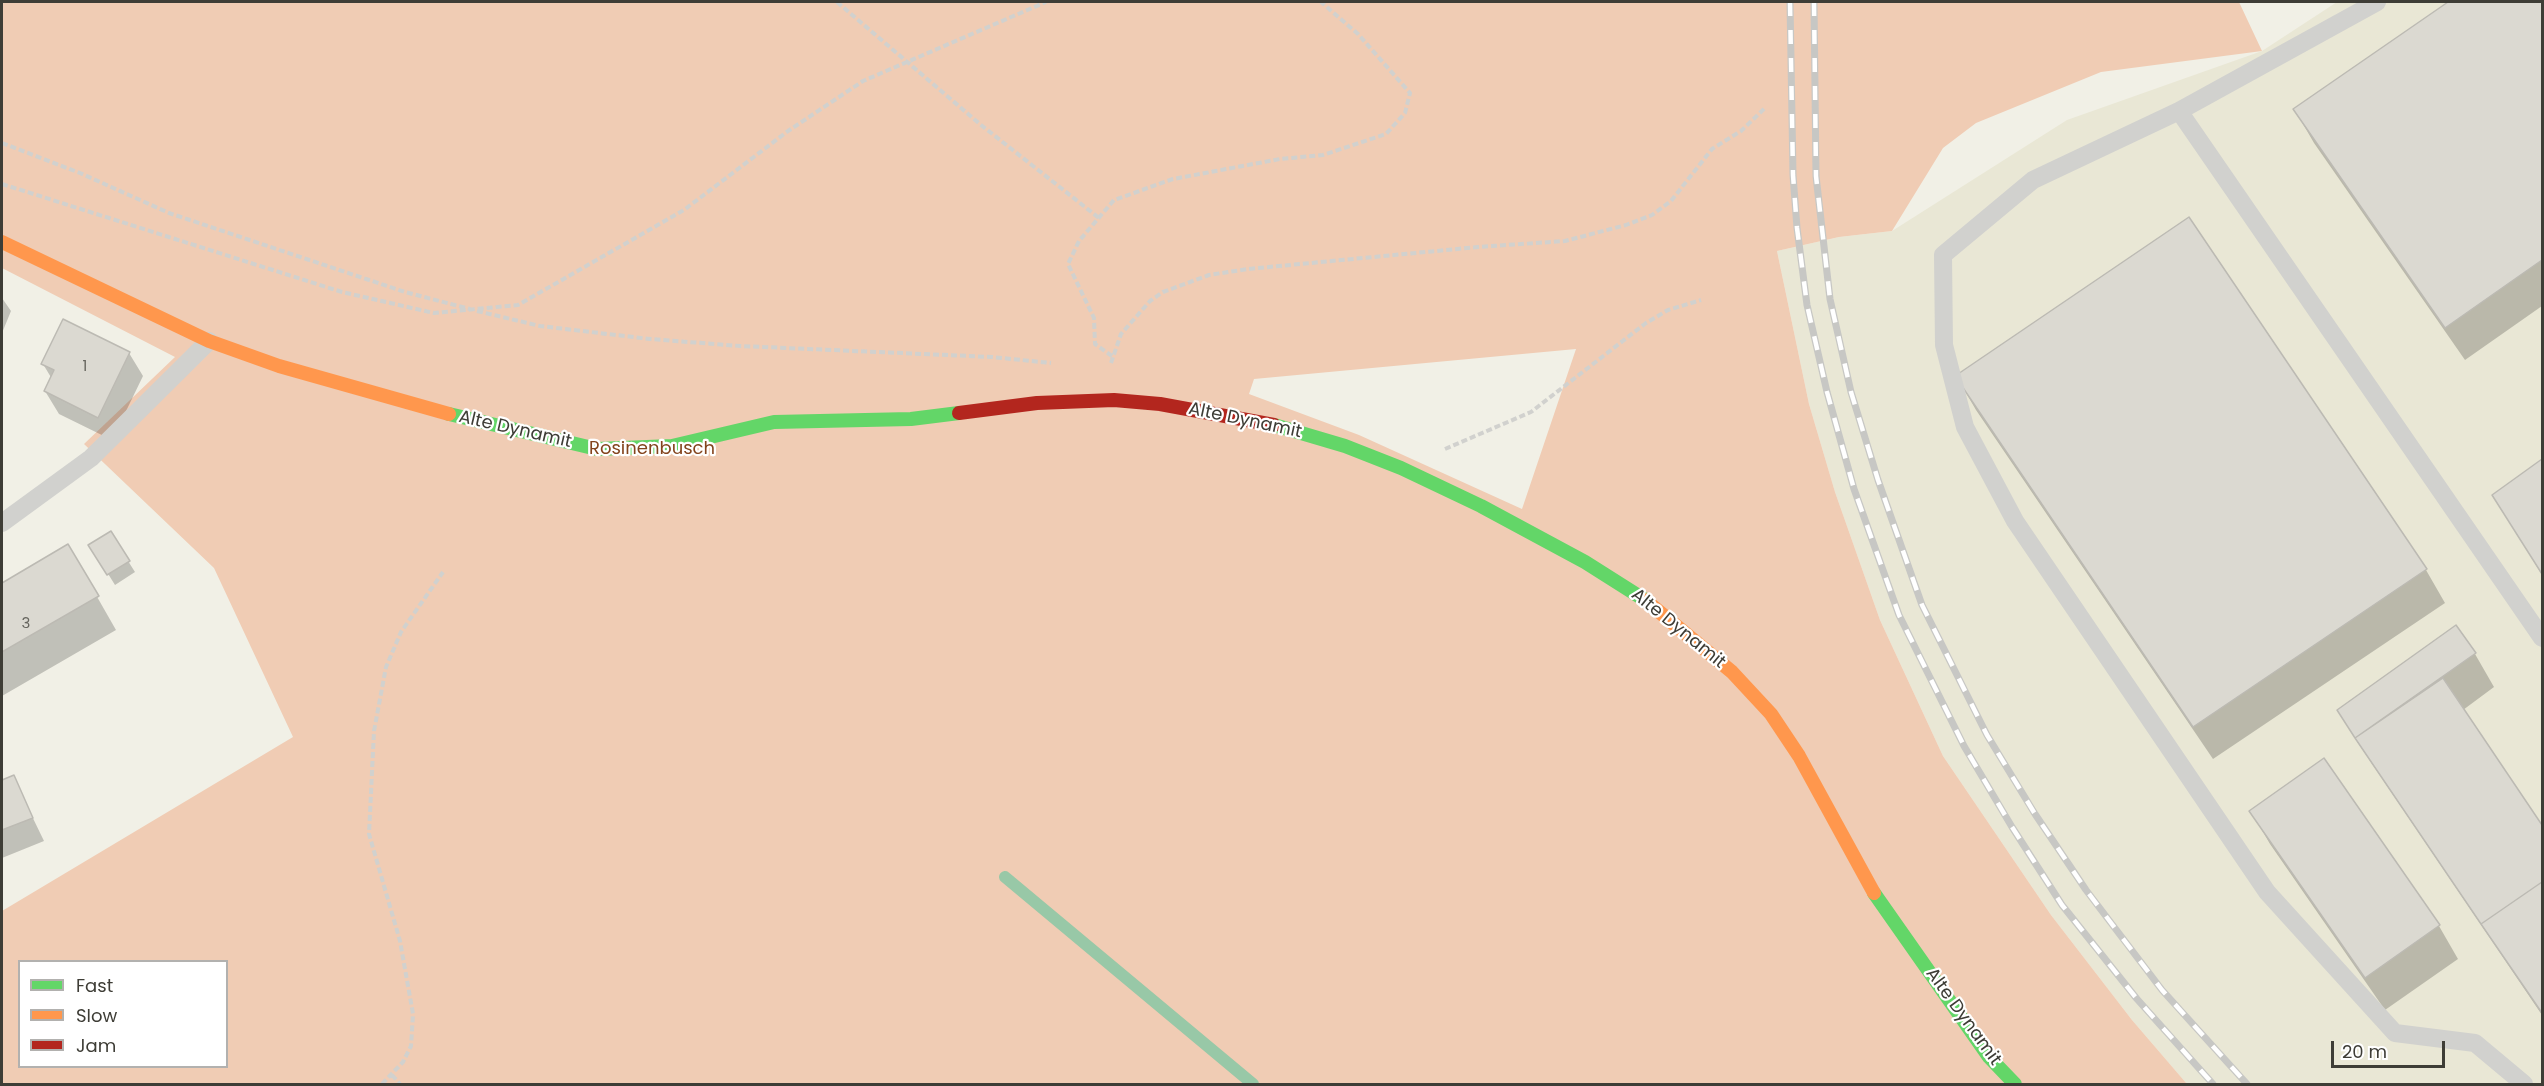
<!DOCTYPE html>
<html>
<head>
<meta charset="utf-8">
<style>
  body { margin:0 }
  #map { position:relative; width:2544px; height:1086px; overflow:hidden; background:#f1f0e6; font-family:Poppins,sans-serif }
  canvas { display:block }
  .frame { position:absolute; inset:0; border:3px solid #3e3d36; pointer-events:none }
  .legend { position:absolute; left:18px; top:960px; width:210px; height:108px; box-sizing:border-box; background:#fff; border:2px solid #b2b1af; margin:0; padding:8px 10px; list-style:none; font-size:18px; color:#3e3d36 }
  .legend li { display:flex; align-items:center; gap:12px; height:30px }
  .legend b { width:30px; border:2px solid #b2b1af }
  .scale { position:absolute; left:2331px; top:1041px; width:114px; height:27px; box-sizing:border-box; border:3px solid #3e3d36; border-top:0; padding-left:8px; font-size:18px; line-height:21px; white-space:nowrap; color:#3e3d36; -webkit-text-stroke:4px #fff; paint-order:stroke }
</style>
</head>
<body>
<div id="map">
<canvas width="2544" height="1086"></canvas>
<div class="frame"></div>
<ul class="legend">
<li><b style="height:8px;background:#63d668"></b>Fast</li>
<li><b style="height:8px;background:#ff974d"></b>Slow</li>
<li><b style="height:8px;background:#b3261e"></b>Jam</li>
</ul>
<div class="scale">20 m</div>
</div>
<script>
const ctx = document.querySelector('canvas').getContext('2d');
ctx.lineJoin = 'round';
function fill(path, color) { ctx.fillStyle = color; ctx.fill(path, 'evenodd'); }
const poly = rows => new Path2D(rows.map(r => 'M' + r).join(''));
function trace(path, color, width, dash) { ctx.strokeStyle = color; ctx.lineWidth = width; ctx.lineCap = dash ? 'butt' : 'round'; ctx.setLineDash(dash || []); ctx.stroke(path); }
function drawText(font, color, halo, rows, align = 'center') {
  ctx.font = font + ' Poppins,sans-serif'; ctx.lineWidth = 4.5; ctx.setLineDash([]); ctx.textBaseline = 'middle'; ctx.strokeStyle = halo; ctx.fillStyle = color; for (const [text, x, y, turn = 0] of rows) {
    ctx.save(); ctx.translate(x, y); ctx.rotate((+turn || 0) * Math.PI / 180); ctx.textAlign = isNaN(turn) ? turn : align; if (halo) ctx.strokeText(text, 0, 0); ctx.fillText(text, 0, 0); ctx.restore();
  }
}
fill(poly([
  [2337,2,2542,2,2542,1084,2187,1084,2132,1020,2051,915,1943,756,1880,620,1835,492,1809,404,1777,251,1839,237,1892,231,2067,120,2262,51]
]), '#e9e7d5');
fill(poly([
  [2,2,2239,2,2262,51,2101,72,1976,123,1943,148,1892,231,1839,237,1777,251,1809,404,1835,492,1880,620,1943,756,2051,915,2132,1020,2187,1084,2,1084,2,911,293,737,214,568,84,444,175,357,2,268],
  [1576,349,1522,509,1359,435,1249,394,1254,379],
  [20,962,226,962,226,1066,20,1066]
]), '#f0ccb4');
fill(poly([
  [2451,2,2542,2,2542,306,2465,360,2314,143,2295,110],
  [2,298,11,311,2,333],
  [129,353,143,376,112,440,59,414,45,391,52,379,43,364],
  [1957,377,2426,570,2445,603,2213,759,1976,410],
  [2542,461,2542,575,2494,495],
  [68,546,116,630,2,696,2,584],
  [97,556,128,561,135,572,115,585],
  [2475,654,2494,687,2463,710,2542,827,2542,1015,2358,743,2339,710],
  [13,777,44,841,2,858,2,782],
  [2251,811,2439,926,2458,959,2385,1010,2270,844]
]), '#0003');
trace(poly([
  [1005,877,1253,1084]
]), '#98c8a7', 12);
const building = poly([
  [2448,2,2542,2,2542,260,2445,328,2293,109,2448,2],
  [2189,217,2427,569,2193,727,1955,376,2189,217],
  [63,319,130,352,98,418,44,391,54,370,41,364,63,319],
  [2542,459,2542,574,2492,495,2542,459],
  [111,531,130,561,107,575,88,545,111,531],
  [68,544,99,596,2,652,2,583,68,544],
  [2456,625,2476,653,2355,738,2337,710,2456,625],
  [2443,678,2542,825,2542,882,2481,924,2355,738,2443,678],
  [2324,758,2440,925,2365,978,2249,811,2324,758],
  [14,775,33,818,2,830,2,780,14,775],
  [2542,882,2542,1013,2481,924,2542,882]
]);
fill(building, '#dbd9d1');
trace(building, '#bcbab3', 1.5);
trace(poly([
  [837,2,981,125,1099,218],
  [2,143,80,173,169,213,405,292,470,309],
  [2,184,342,292,434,313,518,305,684,210,788,131,863,81,1046,2],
  [477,311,540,326,650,339,740,346,992,357,1051,363],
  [1112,356,1095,344,1094,318,1068,264,1079,241,1114,200,1173,179,1280,159,1323,155,1386,134,1405,113,1410,93,1358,34,1321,2],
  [1111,363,1121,334,1150,301,1163,292,1209,275,1248,269,1478,247,1565,241,1626,225,1652,215,1671,201,1712,149,1741,131,1766,107],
  [1445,449,1531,412,1646,323,1668,310,1701,300],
  [392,1075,400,1084],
  [382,1084,403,1062,411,1046,413,1014,400,941,369,834,374,731,386,667,401,632,443,572]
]), '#d1d1ce', 4, [6, 3]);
trace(poly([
  [2377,2,2179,111,2033,180,1943,255,1944,345,1965,427,2015,521,2267,892,2395,1033,2475,1043,2524,1084],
  [2179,111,2542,638],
  [2,523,91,458,209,341]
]), '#d1d1ce', 18);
trace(poly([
  [449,414,597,449,672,446,774,422,911,419,959,413],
  [1274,425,1345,446,1401,468,1481,506,1585,562,1645,600],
  [1874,893,1989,1057,2015,1084]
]), '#63d668', 14);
trace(poly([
  [2,242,209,341,279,366,449,414],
  [1645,600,1732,672,1771,714,1799,756,1874,893]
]), '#ff974d', 14);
trace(poly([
  [959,413,1037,403,1114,400,1160,404,1274,425]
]), '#b3261e', 14);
const rail = poly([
  [1790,2,1793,175,1797,228,1807,305,1827,392,1854,489,1899,615,1964,746,2012,827,2062,905,2137,999,2213,1084],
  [1814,2,1816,176,1830,299,1851,392,1878,480,1922,605,1987,735,2035,814,2086,890,2162,990,2247,1084]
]);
trace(rail, '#c7c7c4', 7);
trace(rail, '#fff', 4.5, [14]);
drawText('15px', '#66655e', null, [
  ["1",85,367],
  ["3",26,624]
]);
drawText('18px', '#3e3d36', '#fff', [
  ["Alte Dynamit",1245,421,12],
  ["Alte Dynamit",515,430,13],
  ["Alte Dynamit",1678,629,39],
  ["Alte Dynamit",1963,1017,54]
]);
drawText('18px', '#83441d', '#fff', [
  ["Rosinenbusch",652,449]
]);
</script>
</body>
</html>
